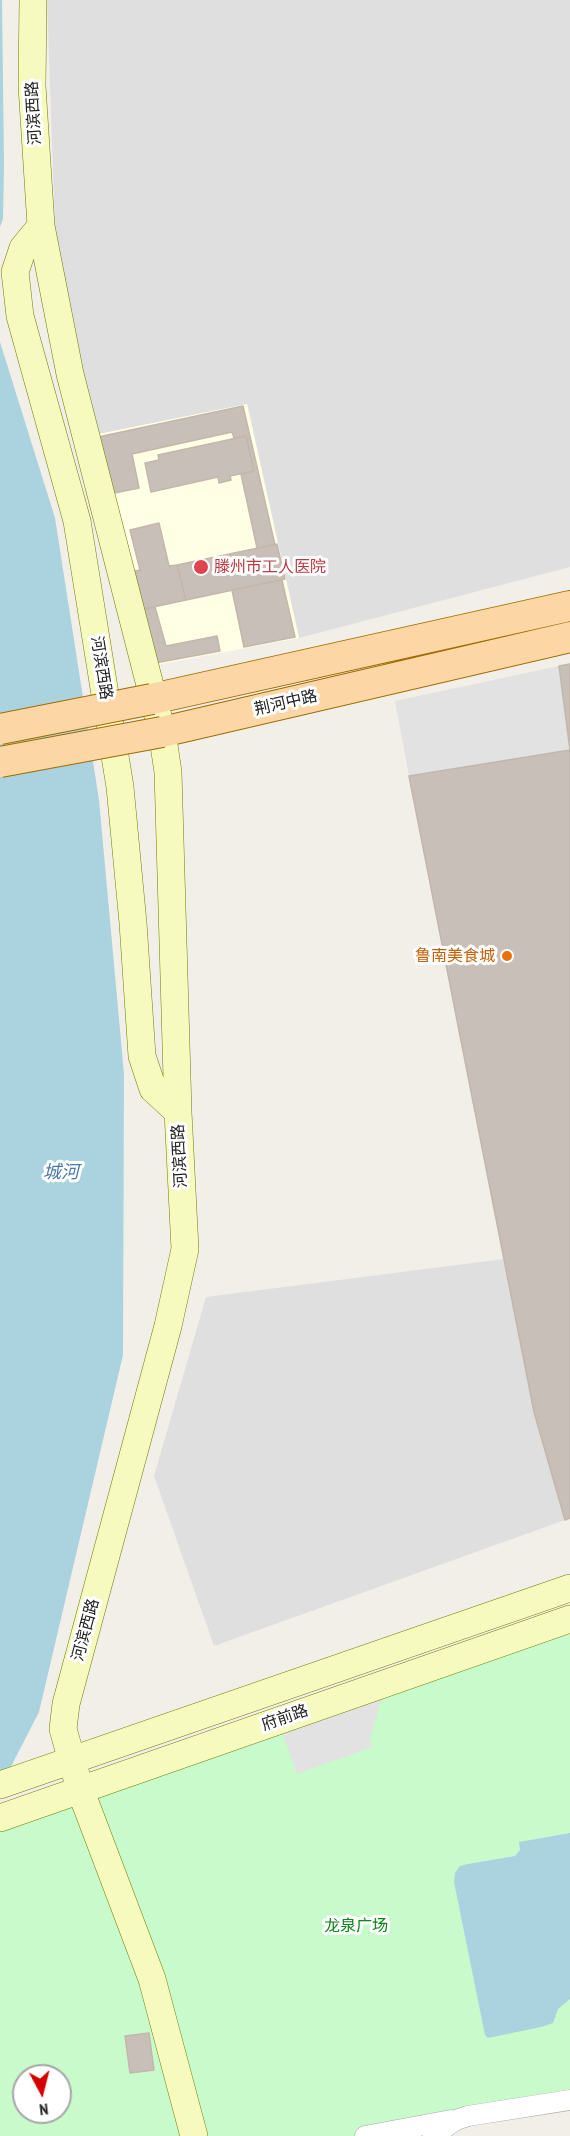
<!DOCTYPE html>
<html>
<head>
<meta charset="utf-8">
<style>
  body { margin:0 }
  #map { position:relative; width:570px; height:2136px; overflow:hidden; background:#f2efe9; font-family:"PT Sans Narrow",sans-serif }
  canvas { display:block }
  .north { position:absolute; left:12px; top:2064px; width:60px; height:60px; box-sizing:border-box; background:#fff; border:2px solid #a7a7a7; border-radius:50%; rotate:173deg; font-size:16px; font-weight:700; line-height:24px; text-align:center; color:#222 }
  .north::after { content:''; display:block; margin:auto; width:21px; height:27px; background:#d40000; clip-path:polygon(50% 0,100% 100%,50% 72%,0 100%) }
</style>
</head>
<body>
<div id="map">
<canvas width="570" height="2136"></canvas>
<div class="north">N</div>
</div>
<script>
const ctx = document.querySelector('canvas').getContext('2d');
ctx.lineJoin = 'round';
function fill(path, color) { ctx.fillStyle = color; ctx.fill(path, 'evenodd'); }
const poly = rows => new Path2D(rows.map(r => 'M' + r).join(''));
function trace(path, color, width, dash) { ctx.strokeStyle = color; ctx.lineWidth = width; ctx.lineCap = dash ? 'butt' : 'round'; ctx.setLineDash(dash || []); ctx.stroke(path); }
function drawText(font, color, halo, rows, align = 'center') {
  ctx.font = font + ' "PT Sans Narrow","Noto Sans SC",sans-serif'; ctx.lineWidth = 6; ctx.setLineDash([]); ctx.textBaseline = 'middle'; ctx.strokeStyle = halo; ctx.fillStyle = color; for (const [text, x, y, turn = 0] of rows) {
    ctx.save(); ctx.translate(x, y); ctx.rotate((+turn || 0) * Math.PI / 180); ctx.textAlign = isNaN(turn) ? turn : align; if (halo) ctx.strokeText(text, 0, 0); ctx.fillText(text, 0, 0); ctx.restore();
  }
}
fill(poly([
  [47,0,570,0,570,567,299,638,247,404,89,436,67,315,55,228],
  [504,1259,534,1412,565,1520,214,1646,154,1476,206,1297]
]), '#e0dfdf');
fill(poly([
  [247,404,299,638,140,668,89,436]
]), '#ffffe5');
fill(poly([
  [570,1630,570,2089,462,2108,449,2112,415,2136,0,2136,0,1831],
  [24,2076,60,2076,60,2112,24,2112]
]), '#c8facc');
fill(poly([
  [559,666,570,750,409,776,395,701],
  [382,1697,370,1738,372,1747,297,1774,282,1732]
]), '#e2e2e2');
fill(poly([
  [0,0,2,0,4,164,3,219,0,227],
  [0,342,55,518,99,800,124,1074,123,1355,39,1712,0,1788],
  [570,1833,570,1999,558,2009,553,2023,541,2027,488,2038,485,2035,454,1882,455,1873,460,1866,468,1864,515,1856,520,1850,519,1842]
]), '#aad3df');
const building = poly([
  [243,406,275,545,257,548,241,474,254,471,246,436,234,438,232,432,132,454,139,488,105,495,98,437,243,406],
  [246,436,254,471,230,476,231,480,219,483,218,477,151,492,145,463,159,460,158,455,246,436],
  [159,523,169,566,177,565,186,600,144,609,135,571,140,570,130,530,159,523],
  [277,544,285,579,186,600,177,565,277,544],
  [282,580,295,637,244,647,232,590,282,580],
  [155,607,166,646,217,636,220,651,155,663,139,611,155,607],
  [570,664,570,1518,565,1520,534,1412,409,776,570,750,559,666,570,664],
  [149,2033,154,2070,130,2073,125,2036,149,2033]
]);
fill(building, '#c7bfb8');
trace(building, '#c4b6ab', 1.5);
const street = poly([
  [365,2136,451,2120],
  [433,2136,456,2120,468,2116,570,2100]
]);
const secondary = poly([
  [33,0,32,86,41,226,70,374,162,732,168,772,178,1112,185,1249,168,1326,66,1704,63,1729,80,1789,152,1979,194,2136],
  [41,226,23,248,15,272,20,316,77,521,120,787,133,923,142,1056,153,1089,178,1112],
  [0,1785,570,1588],
  [0,1818,570,1619]
]);
const primary = poly([
  [152,699,570,606],
  [162,732,570,637]
]);
trace(street, '#a9a9a9', 21);
trace(secondary, '#707d05', 28);
trace(primary, '#a06b00', 32);
trace(street, '#fff', 20);
trace(secondary, '#f7fabf', 27);
trace(primary, '#fcd6a4', 30);
const primaryBridge = poly([
  [0,729,152,699],
  [0,762,162,732]
]);
trace(primaryBridge, '#a06b00', 32, []);
trace(primaryBridge, '#fcd6a4', 30);
for (const [x, y, r, color] of [
  [201,567,8,"#e0444e"],
  [507,956,6,"#e8710a"]
]) { const dot = new Path2D(); dot.arc(x, y, r, 0, 2 * Math.PI); ctx.fillStyle = color; ctx.fill(dot); trace(dot, '#fff', 2); }
drawText('16px', '#222', '#fff', [
  ["河滨西路",34,113,-93],
  ["河滨西路",101,668,81],
  ["荆河中路",286,703,-13],
  ["河滨西路",180,1156,-93],
  ["河滨西路",86,1630,-75],
  ["府前路",285,1718,-19]
]);
drawText('16px', '#be3a42', '#fff', [
  ["滕州市工人医院",214,567]
], 'left');
drawText('16px', '#c56008', '#fff', [
  ["鲁南美食城",495,956]
], 'right');
drawText('16px', '#0c8416', '#fff', [
  ["龙泉广场",356,1926]
]);
drawText('italic 18px', '#4a7aab', '#fff', [
  ["城河",61,1173]
]);
</script>
</body>
</html>
